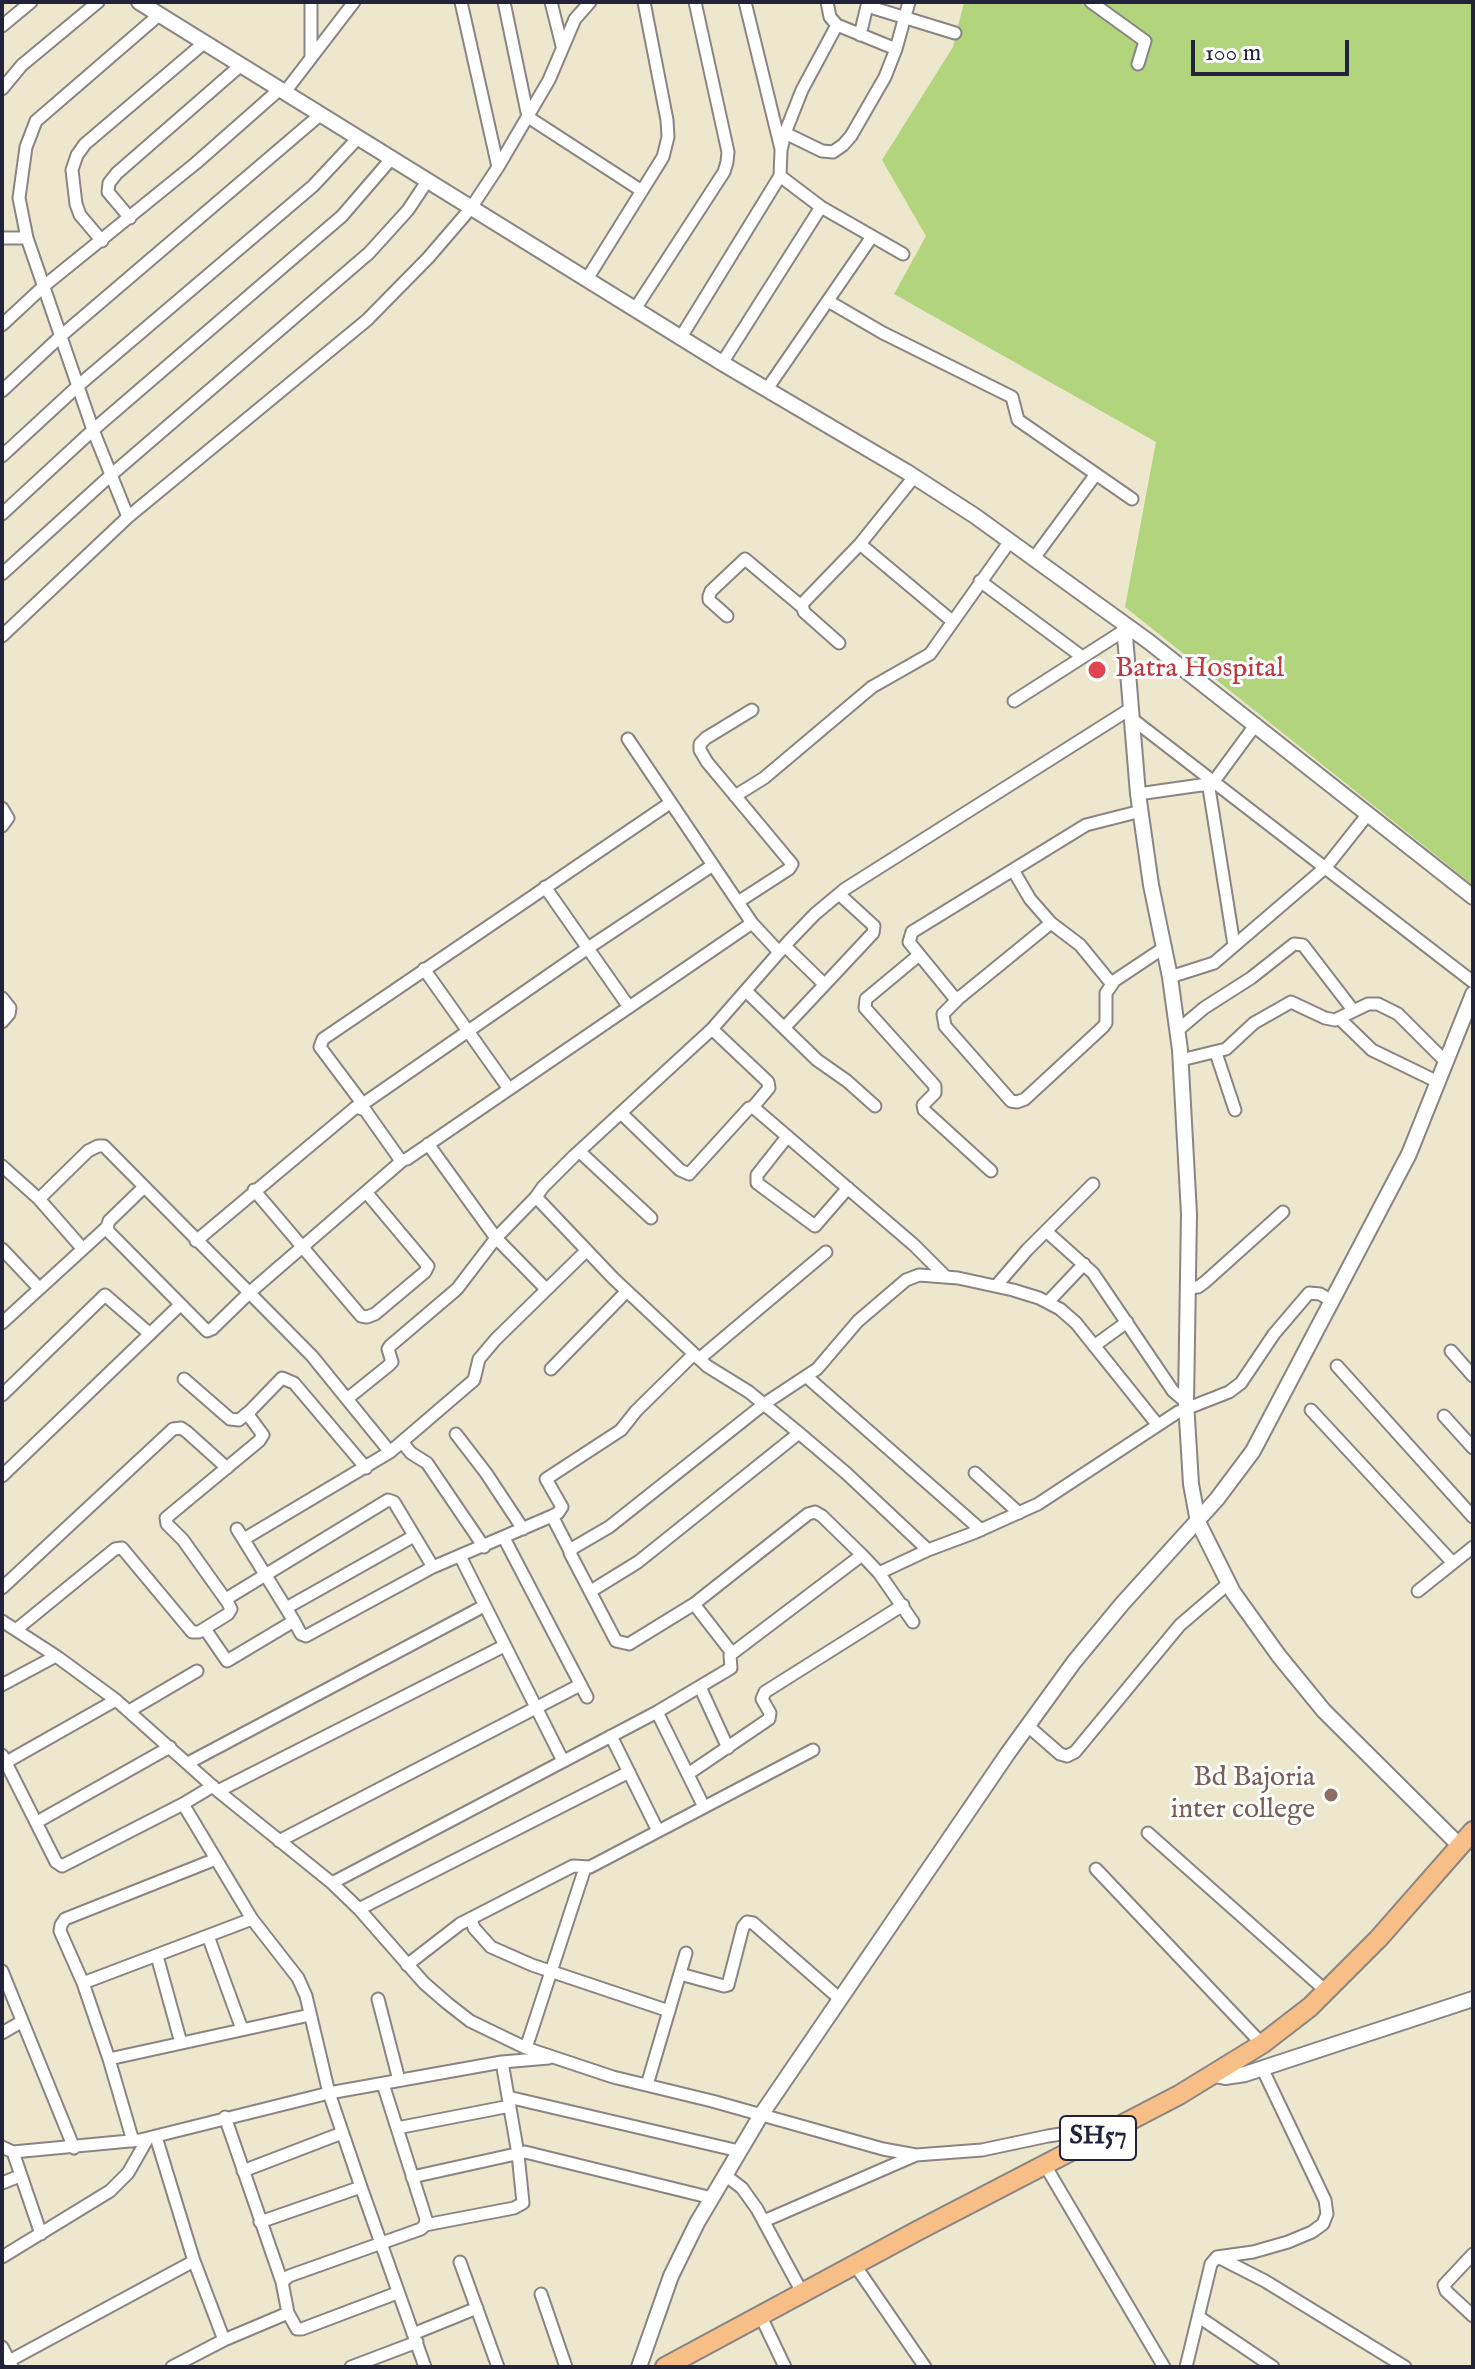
<!DOCTYPE html>
<html>
<head>
<meta charset="utf-8">
<style>
  body { margin:0 }
  #map { position:relative; width:1475px; height:2369px; overflow:hidden; background:#ede8cd; font-family:"IM FELL English",serif }
  canvas { display:block }
  .frame { position:absolute; inset:0; border:4px solid #22223b; pointer-events:none }
  .scale { position:absolute; left:1191px; top:40px; width:158px; height:36px; box-sizing:border-box; border:4px solid #22223b; border-top:0; padding-left:10px; font-size:24px; line-height:28px; white-space:nowrap; color:#22223b; -webkit-text-stroke:6px #fff; paint-order:stroke }
</style>
</head>
<body>
<div id="map">
<canvas width="1475" height="2369"></canvas>
<div class="frame"></div>
<div class="scale">100 m</div>
</div>
<script>
const ctx = document.querySelector('canvas').getContext('2d');
ctx.lineJoin = 'round';
function fill(path, color) { ctx.fillStyle = color; ctx.fill(path, 'evenodd'); }
const poly = rows => new Path2D(rows.map(r => 'M' + r).join(''));
function trace(path, color, width, dash) { ctx.strokeStyle = color; ctx.lineWidth = width; ctx.lineCap = dash ? 'butt' : 'round'; ctx.setLineDash(dash || []); ctx.stroke(path); }
function drawText(font, color, halo, rows, align = 'center') {
  ctx.font = font + ' "IM FELL English",serif'; ctx.lineWidth = 6; ctx.setLineDash([]); ctx.textBaseline = 'middle'; ctx.strokeStyle = halo; ctx.fillStyle = color; for (const [text, x, y, turn = 0] of rows) {
    ctx.save(); ctx.translate(x, y); ctx.rotate((+turn || 0) * Math.PI / 180); ctx.textAlign = isNaN(turn) ? turn : align; if (halo) ctx.strokeText(text, 0, 0); ctx.fillText(text, 0, 0); ctx.restore();
  }
}
fill(poly([
  [964,2,1473,2,1473,885,1125,607,1156,442,894,294,926,236,882,160,953,47]
]), '#b1d47c');
const minor = poly([
  [461,2,498,167],
  [504,2,528,117,642,191],
  [551,2,562,46],
  [745,2,781,149],
  [827,2,830,17,837,25,896,49],
  [1091,2,1145,41,1138,64],
  [867,6,955,33],
  [160,14,36,121,26,147,19,198,27,238,93,430,128,517,367,320,428,258,471,208,498,167,549,80,575,19,590,2],
  [837,25,802,90,785,133,781,150,780,176,821,207,903,254],
  [2,26,31,2],
  [860,35,868,2],
  [311,58,311,2],
  [2,89,22,65,98,2],
  [285,92,354,2],
  [785,133,822,151,833,152,843,145,851,136,885,77,896,49,909,2],
  [130,218,108,192,109,183,117,173,241,65],
  [2,238,27,238],
  [102,241,80,215,76,204,72,170,77,155,85,144,205,42],
  [587,279,663,157,668,137,667,120,644,2],
  [828,301,883,333,1012,397,1018,420,1132,499],
  [635,309,724,172,727,162,728,152,695,2],
  [2,325,44,286,196,163,280,89],
  [681,337,780,176],
  [722,363,821,207],
  [767,389,871,238],
  [2,391,62,335,321,114],
  [2,456,79,385,313,186,358,138],
  [2,514,93,430,342,216,392,158],
  [860,544,952,621],
  [1034,558,1096,474],
  [2,574,111,475,369,253,408,210,428,180],
  [980,581,1081,656],
  [727,616,709,600,709,596,711,591,745,559,801,606],
  [2,636,128,517],
  [839,643,804,612,802,604,860,544,914,477],
  [1014,701,1125,630],
  [1131,718,1473,982],
  [628,739,752,923],
  [1138,794,1201,785,1210,786],
  [735,796,764,778,872,687,930,654,1010,541],
  [2,808,8,818,2,826],
  [1013,870,1030,899,1051,923,1080,945,1111,983,1165,947],
  [545,887,629,1007],
  [738,902,789,869,792,864,707,762,700,750,700,744,706,738,752,710],
  [1051,923,959,998,953,996,909,942,912,932,1086,825,1141,811],
  [1234,945,1209,788,1256,724],
  [785,946,824,984],
  [919,955,866,999,865,1008,935,1086,935,1093,923,1105,924,1110,991,1171],
  [424,969,509,1089],
  [1170,977,1214,963,1326,867,1368,814],
  [746,991,817,1060,847,1081,875,1106],
  [2,998,10,1008,9,1014,2,1022],
  [959,998,943,1014,945,1026,1011,1101,1017,1102,1025,1099,1103,1027,1106,1023,1106,993,1113,983],
  [1341,1020,1372,1050,1438,1082],
  [784,1028,873,933,874,926,839,894],
  [712,1029,768,1082,769,1088,753,1107],
  [1178,1030,1204,1008,1251,978,1294,944,1303,945,1353,1010],
  [1216,1053,1235,1110],
  [1181,1060,1226,1049,1254,1023,1291,1002,1325,1018,1335,1020,1368,1004,1378,1004,1398,1014,1446,1062],
  [362,1103,320,1047,323,1039,670,803],
  [360,1106,588,948,713,865],
  [622,1114,680,1170,689,1174,749,1108,753,1107,914,1245,945,1276],
  [787,1137,757,1175,757,1183,815,1226,848,1188],
  [428,1144,496,1238,536,1197,614,1279,707,1366,749,1392,799,1433,846,1473,928,1550,976,1532,1038,1504,1178,1412,1229,1392,1241,1383,1274,1334,1309,1293,1320,1294,1332,1301],
  [580,1152,651,1218],
  [2,1166,39,1199,88,1151,98,1146,104,1146,312,1356,390,1452,474,1380,479,1359,496,1339,586,1251],
  [143,1188,109,1221,107,1227,109,1232,207,1331,212,1329,249,1293,403,1160],
  [254,1190,361,1316,367,1317,375,1314,425,1272,428,1266,366,1192],
  [536,1197,543,1187,574,1156,712,1029,789,941,815,914,845,889,1130,709],
  [39,1199,82,1248],
  [1046,1231,1093,1273,1173,1391,1186,1402],
  [196,1241,356,1107,365,1110,399,1158,403,1160,407,1159,752,923,779,952],
  [2,1249,39,1288],
  [996,1286,1027,1250,1093,1184],
  [1189,1288,1198,1287,1205,1282,1283,1212],
  [1048,1302,1084,1264],
  [2,1323,107,1227],
  [1094,1346,1127,1322],
  [1451,1351,1473,1376],
  [699,1359,826,1252],
  [1337,1366,1473,1517],
  [551,1369,627,1291],
  [807,1377,981,1530],
  [184,1379,230,1419,239,1420,250,1411],
  [2,1395,105,1295,150,1334],
  [347,1399,388,1366,392,1362,388,1349,390,1346,457,1289,496,1238,546,1289],
  [1311,1410,1453,1563],
  [1444,1416,1473,1448],
  [456,1434,486,1473,523,1529],
  [402,1442,411,1453,427,1463,484,1547],
  [975,1473,1019,1513],
  [2,1476,180,1305],
  [504,1538,587,1697],
  [244,1539,390,1452],
  [570,1551,552,1516,558,1513,562,1507,546,1479,621,1430,636,1411,694,1354],
  [862,1555,879,1573,928,1550],
  [460,1556,563,1761],
  [879,1573,913,1622],
  [2,1588,173,1429,181,1428,187,1432,227,1468],
  [591,1591,638,1562,799,1433],
  [1418,1591,1473,1547],
  [226,1599,388,1500,394,1502,433,1567],
  [694,1604,732,1653],
  [288,1607,414,1536],
  [2,1621,56,1656,116,1700,218,1791,332,1883,359,1909,424,1983,447,2003,470,2021,526,2048,613,2077,712,2101,883,2149,916,2155,982,2150,1048,2136,1106,2127],
  [294,1621,301,1634,306,1636,433,1567,552,1516],
  [17,1629,115,1549,122,1548,192,1632,199,1632,228,1614,231,1609,228,1603,183,1540,167,1524,166,1518,259,1441,263,1435,249,1416,250,1411,282,1378,294,1383,366,1468],
  [205,1629,227,1661,294,1621,237,1529],
  [2,1685,56,1656],
  [700,1687,728,1748],
  [129,1711,197,1671],
  [657,1712,704,1807],
  [1028,1726,1060,1754,1067,1756,1075,1752,1180,1625,1229,1583],
  [611,1736,658,1831],
  [2,1755,56,1862,62,1866,183,1804,213,1786],
  [188,1763,484,1606],
  [3,1764,116,1700],
  [688,1774,769,1719,770,1713,762,1699,765,1692,903,1605],
  [218,1791,504,1646],
  [183,1804,252,1919,298,1978,306,1996,329,2093,361,2187,260,2222],
  [37,1822,170,1747],
  [1148,1833,1326,1991],
  [279,1841,580,1685],
  [1096,1869,1262,2044],
  [332,1883,657,1712,731,1668,730,1655,862,1555,822,1516,815,1512,808,1514,694,1604,629,1644,616,1641,570,1553,573,1548,609,1527,764,1404,817,1369,858,1321,906,1280,919,1275,958,1278,1013,1290,1039,1298,1060,1309,1076,1323,1157,1424],
  [359,1909,629,1772],
  [471,1919,474,1928,491,1947,532,1965,669,2011],
  [208,1936,242,2029],
  [157,1956,181,2043],
  [407,1965,460,1924,573,1866,590,1867,813,1750],
  [2,1971,74,2148],
  [680,1974,724,1986,728,1985,743,1927,747,1922,753,1923,840,1999],
  [83,1983,252,1919],
  [378,1999,399,2080],
  [2,2033,21,2022],
  [526,2048,585,1868],
  [109,2059,310,2015],
  [647,2085,686,1953],
  [508,2097,739,2151],
  [225,2117,282,2282,288,2313,297,2329,302,2329,397,2293],
  [397,2128,510,2106],
  [156,2137,194,2261,224,2340],
  [133,2141,109,2059,83,1983,60,1931,61,1925,65,1919,216,1859],
  [2,2147,13,2152,140,2140,329,2093,502,2062,549,2058],
  [13,2152,41,2234],
  [243,2171,342,2133],
  [1049,2172,1164,2367],
  [725,2175,742,2188,757,2209,804,2296],
  [412,2177,525,2152,712,2198],
  [2,2183,20,2176],
  [361,2187,425,2367],
  [764,2221,916,2155],
  [425,2225,514,2208,523,2203,518,2154,502,2062],
  [1473,2254,1444,2285,1446,2291,1473,2316],
  [2,2257,110,2191,128,2173,148,2138],
  [1218,2257,1265,2281,1405,2367],
  [460,2262,498,2367],
  [859,2271,925,2367],
  [282,2282,289,2276,421,2229,425,2225,426,2219,383,2084],
  [541,2294,566,2367],
  [1199,2317,1273,2367],
  [764,2323,785,2367],
  [413,2334,477,2308],
  [2,2347,12,2366],
  [9,2361,194,2261],
  [172,2367,224,2340,288,2313],
  [351,2367,417,2342],
  [1186,2367,1211,2264,1217,2257,1253,2252,1288,2242,1312,2232,1323,2224,1327,2214,1325,2200,1262,2068]
]);
const tertiary = poly([
  [139,2,722,363,907,472,975,516,1148,641,1473,897],
  [1124,624,1138,794,1151,885,1170,977,1180,1050,1189,1214,1186,1402,1191,1484,1198,1522,1233,1592,1279,1656,1324,1711,1461,1847],
  [1215,2075,1225,2077,1245,2074,1473,1999],
  [639,2367,671,2276,697,2223,761,2115,1008,1753,1074,1662,1122,1604,1217,1499,1253,1451,1409,1154,1473,994]
]);
const primary = poly([
  [665,2367,919,2230,1179,2095,1262,2044,1310,2007,1379,1938,1473,1831]
]);
trace(minor, '#888584', 15);
trace(tertiary, '#888584', 18);
trace(primary, '#888584', 22);
trace(minor, '#fff', 11);
trace(tertiary, '#fff', 14);
trace(primary, '#f7be87', 18);
for (const [x, y, r, color] of [
  [1097,670,10,"#e0444e"],
  [1331,1795,8,"#8d6e63"]
]) { const dot = new Path2D(); dot.arc(x, y, r, 0, 2 * Math.PI); ctx.fillStyle = color; ctx.fill(dot); trace(dot, '#fff', 3); }
for (const [x, y, w] of [
  [1098,2138,76]
]) { const box = new Path2D(); box.roundRect(x - w / 2, y - 22, w, 44, 6); ctx.fillStyle = '#fff'; ctx.fill(box); trace(box, '#22223b', 2); }
drawText('bold 26px', '#22223b', null, [
  ["SH57",1098,2138]
]);
drawText('28px', '#be3a42', '#fff', [
  ["Batra Hospital",1115,670]
], 'left');
drawText('28px', '#785e54', '#fff', [
  ["Bd Bajoria",1315,1779],
  ["inter college",1315,1811]
], 'right');
</script>
</body>
</html>
